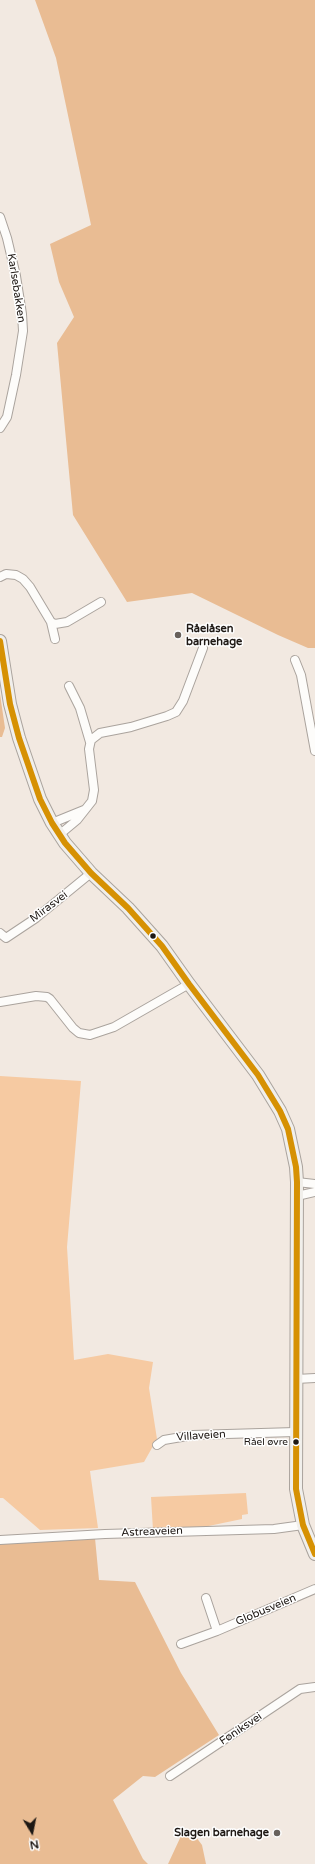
<!DOCTYPE html>
<html>
<head>
<meta charset="utf-8">
<style>
  body { margin:0 }
  #map { position:relative; width:315px; height:1864px; overflow:hidden; background:#f2e9e1; font-family:"Varela Round",sans-serif }
  canvas { display:block }
  .north { position:absolute; left:12px; top:1812px; width:40px; height:40px; -webkit-text-stroke:3px #fff; paint-order:stroke; rotate:170deg; font-size:11px; font-weight:700; line-height:16px; text-align:center; color:#1e1814 }
  .north::after { content:''; display:block; margin:auto; width:14px; height:18px; background:#1e1814; clip-path:polygon(50% 0,100% 100%,50% 72%,0 100%) }
</style>
</head>
<body>
<div id="map">
<canvas width="315" height="1864"></canvas>
<div class="north">N</div>
</div>
<script>
const ctx = document.querySelector('canvas').getContext('2d');
ctx.lineJoin = 'round';
function fill(path, color) { ctx.fillStyle = color; ctx.fill(path, 'evenodd'); }
const poly = rows => new Path2D(rows.map(r => 'M' + r).join(''));
function trace(path, color, width, dash) { ctx.strokeStyle = color; ctx.lineWidth = width; ctx.lineCap = dash ? 'butt' : 'round'; ctx.setLineDash(dash || []); ctx.stroke(path); }
function drawText(font, color, halo, rows, align = 'center') {
  ctx.font = font + ' "Varela Round",sans-serif'; ctx.lineWidth = 3; ctx.setLineDash([]); ctx.textBaseline = 'middle'; ctx.strokeStyle = halo; ctx.fillStyle = color; for (const [text, x, y, turn = 0] of rows) {
    ctx.save(); ctx.translate(x, y); ctx.rotate((+turn || 0) * Math.PI / 180); ctx.textAlign = isNaN(turn) ? turn : align; if (halo) ctx.strokeText(text, 0, 0); ctx.fillText(text, 0, 0); ctx.restore();
  }
}
fill(poly([
  [0,1076,81,1081,67,1247,74,1360,108,1354,153,1362,149,1388,157,1439,144,1462,90,1471,98,1528,40,1530,3,1498,0,1498],
  [246,1493,248,1514,242,1515,242,1519,199,1528,153,1530,151,1497]
]), '#f6caa2');
fill(poly([
  [35,0,315,0,315,648,308,648,278,635,192,593,127,602,73,515,57,343,74,317,59,282,50,244,91,225,56,58],
  [0,694,5,728,2,737,0,737],
  [95,1538,99,1580,135,1582,181,1673,219,1735,155,1777,143,1776,113,1800,143,1859,148,1864,0,1864,0,1543],
  [181,1836,196,1837,202,1845,206,1864,168,1864]
]), '#e9bc93');
const street = poly([
  [0,217,7,238,16,276,22,314,23,331,16,375,7,417,0,428],
  [0,577,6,574,16,575,23,579,30,587,51,622,55,624,67,622,101,602],
  [51,622,55,639],
  [295,660,301,675,315,751],
  [69,686,80,708,90,742],
  [52,823,84,810],
  [59,835,77,820,92,801,94,790,89,749,91,740,100,733,131,727,167,716,176,712,183,701,203,648],
  [0,933,6,938,36,918,91,873],
  [0,1002,36,996,47,997,50,999,73,1028,79,1033,90,1035,114,1027,189,984],
  [297,1182,315,1184],
  [297,1196,315,1192],
  [296,1379,315,1378],
  [157,1445,164,1440,193,1435,295,1432],
  [0,1540,105,1534,274,1529,303,1525],
  [206,1598,217,1631,315,1589],
  [181,1644,217,1631],
  [170,1776,300,1689,315,1687]
]);
const secondary = poly([
  [0,641,10,704,19,738,40,799,52,823,65,843,91,873,128,908,162,946,189,984,258,1075,280,1111,288,1129,296,1167,297,1182,296,1489,303,1525,315,1554]
]);
trace(street, '#aaa39d', 10);
trace(secondary, '#aaa39d', 14);
trace(street, '#fdfcfa', 8);
trace(secondary, '#f1efeb', 12);
trace(poly([
  [0,641,10,704,19,738,40,799,52,823,65,843,91,873,128,908,162,946,189,984,258,1075,280,1111,288,1129,296,1167,297,1182,296,1489,303,1525,315,1554]
]), '#d69103', 6);
for (const [x, y, r, color] of [
  [178,635,4,"#68615c"],
  [153,936,3.5,"#1e1814"],
  [296,1442,3.5,"#1e1814"],
  [277,1833,4,"#68615c"]
]) { const dot = new Path2D(); dot.arc(x, y, r, 0, 2 * Math.PI); ctx.fillStyle = color; ctx.fill(dot); trace(dot, '#fff', 1.5); }
drawText('10px', '#1e1814', '#fff', [
  ["Råel øvre",288,1442]
], 'right');
drawText('11px', '#1e1814', '#fff', [
  ["Karlsebakken",16,288,81],
  ["Mirasvei",49,907,-37],
  ["Villaveien",201,1436,-4],
  ["Astreaveien",152,1532,-2],
  ["Globusveien",266,1610,-23],
  ["Føniksvei",241,1729,-34]
]);
drawText('bold 11px', '#1e1814', '#fff', [
  ["Råelåsen",186,629],
  ["barnehage",186,642],
  ["Slagen barnehage",269,1833,"right"]
], 'left');
</script>
</body>
</html>
